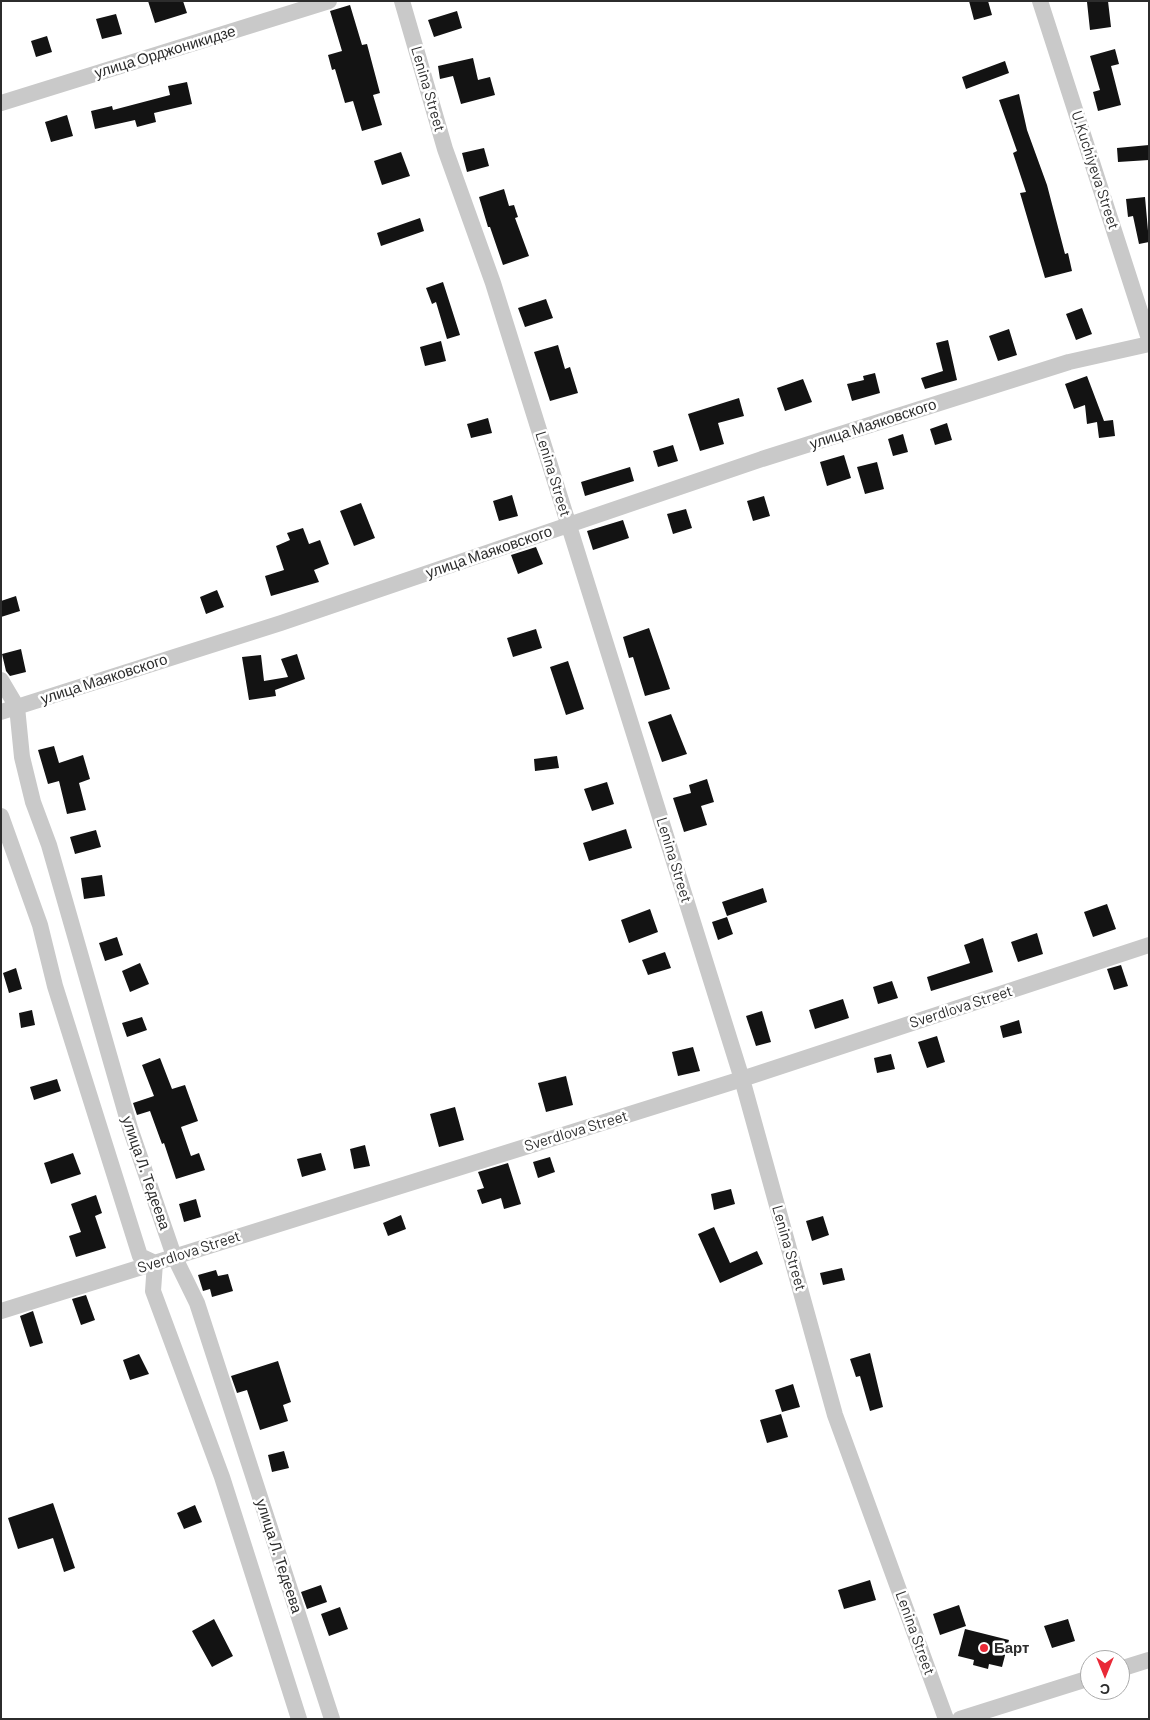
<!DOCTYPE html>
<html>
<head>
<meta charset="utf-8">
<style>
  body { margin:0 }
  #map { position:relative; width:1150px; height:1720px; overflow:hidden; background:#fff; font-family:Barlow,sans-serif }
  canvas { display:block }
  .frame { position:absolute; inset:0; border:2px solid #2c2c2c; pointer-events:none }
  .north { position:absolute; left:1080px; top:1650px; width:50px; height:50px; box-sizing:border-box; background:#fff; border:1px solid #ababab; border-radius:50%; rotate:180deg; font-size:14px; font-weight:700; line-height:20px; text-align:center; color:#2c2c2c }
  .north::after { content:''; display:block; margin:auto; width:18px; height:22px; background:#e92937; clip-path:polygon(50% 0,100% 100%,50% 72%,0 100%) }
</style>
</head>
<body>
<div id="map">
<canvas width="1150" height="1720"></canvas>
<div class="frame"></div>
<div class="north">С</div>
</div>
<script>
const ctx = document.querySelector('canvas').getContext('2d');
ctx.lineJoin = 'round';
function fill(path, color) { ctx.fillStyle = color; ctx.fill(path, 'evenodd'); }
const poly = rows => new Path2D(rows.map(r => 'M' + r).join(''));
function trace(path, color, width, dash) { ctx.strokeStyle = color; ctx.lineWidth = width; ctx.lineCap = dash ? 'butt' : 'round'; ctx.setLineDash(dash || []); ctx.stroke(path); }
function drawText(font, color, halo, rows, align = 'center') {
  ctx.font = font + ' Barlow,sans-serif'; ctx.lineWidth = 5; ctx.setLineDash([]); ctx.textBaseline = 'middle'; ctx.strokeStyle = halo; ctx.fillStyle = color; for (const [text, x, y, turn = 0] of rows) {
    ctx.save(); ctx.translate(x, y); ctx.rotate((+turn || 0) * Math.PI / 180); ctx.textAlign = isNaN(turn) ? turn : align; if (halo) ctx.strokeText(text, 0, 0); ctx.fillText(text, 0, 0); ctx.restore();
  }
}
fill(poly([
  [148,1,183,1,187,13,155,23],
  [969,1,988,1,992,15,974,20],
  [1108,1,1111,27,1090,30,1087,2],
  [350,5,362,45,367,44,380,93,373,95,382,125,362,131,353,101,345,103,335,69,332,70,328,55,342,51,330,11],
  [457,11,462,28,434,37,428,20],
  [116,14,122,34,102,39,96,19],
  [47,36,52,52,36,57,31,41],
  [1115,49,1119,64,1111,66,1121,105,1098,111,1093,92,1100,90,1090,56],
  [473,58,478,80,490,77,495,95,461,104,453,76,440,79,438,66],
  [1005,61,1009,73,966,89,962,77],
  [187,82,192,104,154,113,156,122,137,127,135,120,95,129,91,111,112,106,113,110,170,95,168,86],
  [1019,94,1027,130,1047,185,1065,254,1068,253,1072,271,1045,278,1020,193,1026,192,1013,153,1017,151,999,100],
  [67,115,73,136,51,142,45,122],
  [1149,145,1149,160,1118,162,1117,148],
  [484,148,489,166,467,172,462,153],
  [401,152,410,176,382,185,374,161],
  [504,189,509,206,514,205,518,217,515,218,529,256,503,265,490,227,488,227,479,197],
  [1145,197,1149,242,1139,244,1133,216,1128,217,1126,199],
  [420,218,424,231,381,246,377,233],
  [443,282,460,335,447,339,436,302,432,304,426,288],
  [546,299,553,318,525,327,518,308],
  [1082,308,1092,334,1076,340,1066,314],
  [1009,329,1017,355,998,361,989,336],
  [948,340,957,380,925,389,921,378,943,371,936,343],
  [441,341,446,361,425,366,420,347],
  [558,345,565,369,570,367,578,393,550,401,534,352],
  [875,373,880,393,852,401,847,384,864,380,863,376],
  [1087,376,1104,421,1113,420,1115,436,1099,438,1097,422,1087,424,1085,405,1074,409,1065,384],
  [803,379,812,402,785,411,777,388],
  [739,398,744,416,718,423,724,444,700,451,688,414],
  [488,418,492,433,471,438,467,424],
  [947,423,952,440,935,445,930,429],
  [903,434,908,452,893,456,888,439],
  [673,445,678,461,658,467,653,451],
  [844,455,851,478,827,486,820,462],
  [877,462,884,489,865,494,857,467],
  [630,467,634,481,585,496,581,482],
  [512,495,518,516,499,521,493,501],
  [764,496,770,516,753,521,747,501],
  [361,503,375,538,354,546,340,511],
  [686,509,692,528,673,534,667,514],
  [623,520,629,538,593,550,587,531],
  [303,528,309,544,320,540,329,564,314,570,319,582,271,596,265,576,284,570,276,546,290,540,287,533],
  [536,547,543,564,518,574,511,555],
  [217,590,224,607,206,614,200,597],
  [16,596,20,611,1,617,1,601],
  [649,628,670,689,645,696,633,657,629,658,623,637],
  [536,629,542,648,513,657,507,638],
  [21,649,26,672,10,676,6,671,2,654],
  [297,654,305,679,275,690,276,696,249,700,242,657,261,655,264,681,288,677,281,659],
  [568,661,584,709,566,715,550,667],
  [671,714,687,754,662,762,648,722],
  [54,746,59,763,83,755,90,779,79,783,86,810,67,814,59,781,48,784,38,750],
  [557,756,559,768,535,771,534,759],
  [707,779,714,802,701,806,707,825,684,832,673,798,691,793,689,785],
  [607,782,614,804,592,811,584,789],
  [626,829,632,848,589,861,583,843],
  [96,830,101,847,75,854,70,837],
  [102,875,105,896,84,899,81,878],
  [763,888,767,902,727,916,722,902],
  [1107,904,1116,929,1093,937,1084,912],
  [650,909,658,932,629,943,621,920],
  [727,917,733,934,718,940,712,922],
  [1037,933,1043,954,1018,962,1011,942],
  [117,937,123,955,105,961,99,943],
  [983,938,993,972,931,991,927,977,970,963,964,945],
  [665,952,671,968,648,975,642,960],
  [140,963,149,984,130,992,122,971],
  [1121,965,1128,986,1114,990,1107,969],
  [16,968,22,989,9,993,3,973],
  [892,981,898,998,878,1004,873,987],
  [843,999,849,1018,815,1029,809,1010],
  [32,1010,35,1025,21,1028,19,1013],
  [762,1011,771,1042,756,1046,746,1016],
  [142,1017,147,1030,127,1037,122,1023],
  [1019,1020,1022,1033,1003,1038,1000,1026],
  [937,1036,945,1062,927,1068,918,1042],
  [693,1047,700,1071,678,1076,672,1052],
  [891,1054,895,1069,877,1073,874,1058],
  [160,1058,172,1089,185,1085,198,1121,181,1127,191,1156,199,1153,205,1170,176,1179,164,1143,162,1144,150,1111,137,1115,133,1103,154,1096,142,1065],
  [566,1076,573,1105,546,1112,538,1083],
  [57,1079,61,1091,34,1100,30,1087],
  [455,1107,464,1140,439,1147,430,1114],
  [365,1145,370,1166,354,1169,350,1149],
  [73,1153,81,1174,51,1184,44,1163],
  [321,1153,326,1170,302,1177,297,1159],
  [550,1157,555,1172,538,1178,533,1162],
  [508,1163,521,1204,504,1209,501,1198,482,1204,477,1190,484,1188,478,1172],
  [731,1189,735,1204,714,1210,711,1194],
  [96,1195,102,1213,95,1216,106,1248,76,1257,69,1236,81,1232,71,1204],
  [196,1199,201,1217,184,1222,179,1204],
  [401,1215,406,1229,388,1236,383,1223],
  [823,1216,829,1235,812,1241,806,1221],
  [714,1227,730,1263,757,1251,763,1264,720,1283,698,1234],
  [842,1268,845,1280,823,1285,820,1273],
  [216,1270,218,1276,228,1274,233,1291,212,1297,210,1289,203,1291,198,1275],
  [86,1295,95,1320,81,1325,72,1299],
  [33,1311,43,1343,30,1347,20,1316],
  [870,1353,883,1407,870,1411,860,1376,856,1377,850,1359],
  [139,1354,149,1374,130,1380,123,1360],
  [278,1361,291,1402,283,1405,288,1421,260,1430,247,1390,237,1393,231,1376],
  [793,1384,800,1407,782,1412,775,1390],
  [781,1414,788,1437,767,1443,760,1420],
  [284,1451,289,1468,272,1472,268,1455],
  [53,1503,75,1568,64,1572,53,1538,18,1549,8,1518],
  [195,1505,202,1522,184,1529,177,1513],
  [870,1580,876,1600,844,1609,838,1590],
  [321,1585,327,1602,307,1609,301,1592],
  [959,1605,966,1626,940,1635,933,1614],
  [340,1607,348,1629,329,1636,321,1614],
  [214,1619,233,1656,212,1667,192,1631],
  [1068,1619,1075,1641,1052,1648,1044,1626],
  [965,1629,1009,1640,1002,1667,989,1664,988,1669,973,1665,974,1660,958,1656]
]), '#131313');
trace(poly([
  [402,1,445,149,493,283,742,1079,835,1415,946,1719],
  [1040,1,1149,339],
  [1,103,329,1],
  [1,680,17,707,22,757,33,802,49,845,130,1128,174,1256,197,1303,332,1719],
  [1,712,281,623,762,459,1069,362,1149,344],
  [1,816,40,925,55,986,140,1256,155,1263,153,1291,222,1477,299,1719],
  [1,1311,742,1079,1149,945],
  [1120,1669,1149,1660],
  [960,1719,1090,1678]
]), '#c9c9c9', 16);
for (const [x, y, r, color] of [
  [984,1648,5,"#e92937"]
]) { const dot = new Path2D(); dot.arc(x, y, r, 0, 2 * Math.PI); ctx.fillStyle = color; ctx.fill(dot); trace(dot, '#fff', 2); }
drawText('15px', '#2c2c2c', '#fff', [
  ["улица Орджоникидзе",165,52,-17],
  ["Lenina Street",428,89,74],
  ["U.Kuchiyeva Street",1095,170,72],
  ["улица Маяковского",873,424,-18],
  ["Lenina Street",553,474,73],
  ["улица Маяковского",489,552,-19],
  ["улица Маяковского",104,679,-18],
  ["Lenina Street",674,860,73],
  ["Sverdlova Street",961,1007,-18],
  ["Sverdlova Street",576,1131,-17],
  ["улица Л. Тедеева",146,1173,71],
  ["Lenina Street",789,1248,74],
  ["Sverdlova Street",189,1252,-18],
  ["улица Л. Тедеева",279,1556,72],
  ["Lenina Street",915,1633,70]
]);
drawText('bold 15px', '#2c2c2c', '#fff', [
  ["Барт",994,1648]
], 'left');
</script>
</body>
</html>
